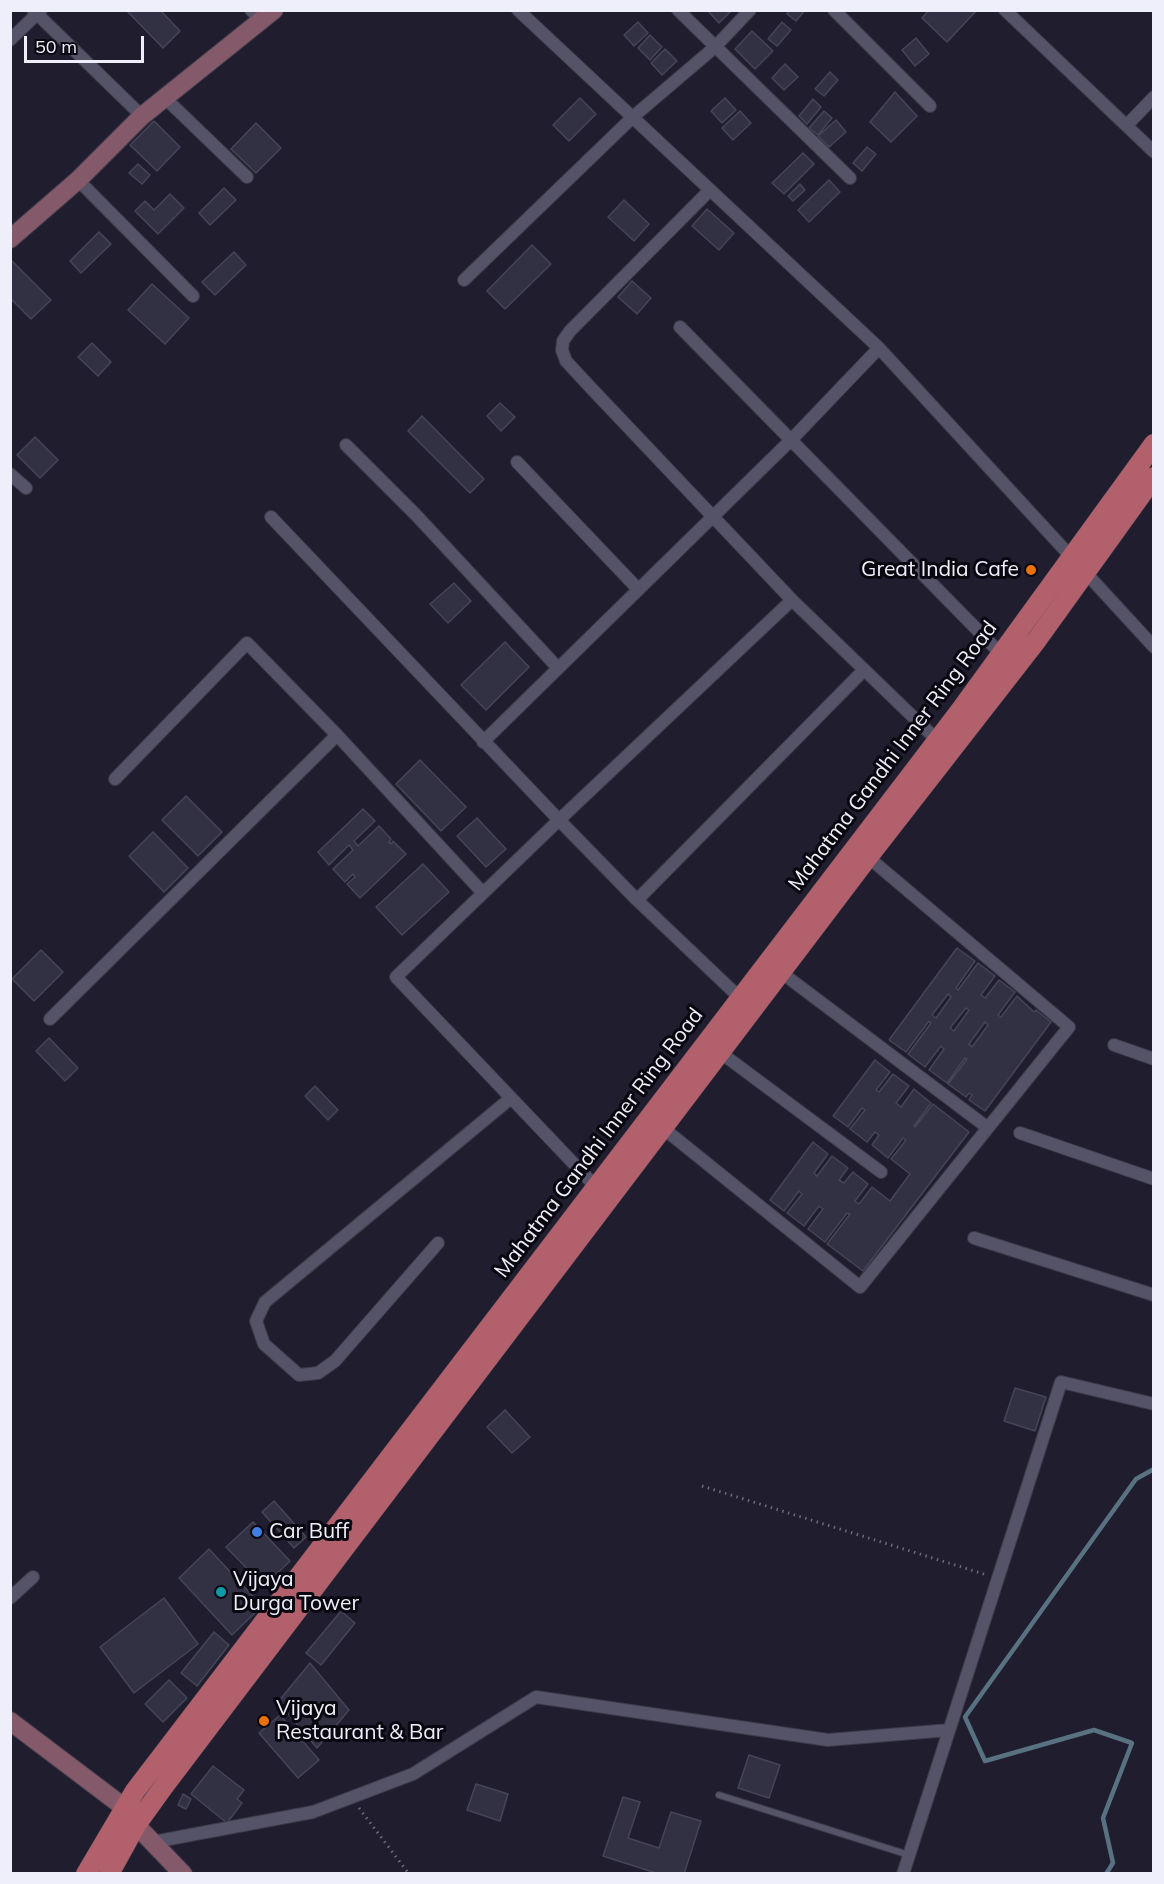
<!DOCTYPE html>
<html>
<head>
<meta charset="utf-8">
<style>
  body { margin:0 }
  #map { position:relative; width:1164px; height:1884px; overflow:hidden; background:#1f1d2e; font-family:Mulish,sans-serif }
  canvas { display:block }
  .frame { position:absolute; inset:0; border:12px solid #efeffb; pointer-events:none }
  .scale { position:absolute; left:24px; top:36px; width:120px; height:27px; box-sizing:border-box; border:3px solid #efeffb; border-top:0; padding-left:8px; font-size:18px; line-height:21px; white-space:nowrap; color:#efeffb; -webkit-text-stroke:4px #090810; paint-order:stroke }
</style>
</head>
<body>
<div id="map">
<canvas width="1164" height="1884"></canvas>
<div class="frame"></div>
<div class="scale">50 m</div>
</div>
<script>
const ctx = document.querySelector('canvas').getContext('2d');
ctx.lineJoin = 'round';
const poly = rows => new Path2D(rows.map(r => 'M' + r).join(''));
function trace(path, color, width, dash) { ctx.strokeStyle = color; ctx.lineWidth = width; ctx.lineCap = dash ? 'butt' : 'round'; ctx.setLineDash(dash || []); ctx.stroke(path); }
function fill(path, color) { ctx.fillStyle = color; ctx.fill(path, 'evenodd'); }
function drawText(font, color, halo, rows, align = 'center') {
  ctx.font = font + ' Mulish,sans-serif'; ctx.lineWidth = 6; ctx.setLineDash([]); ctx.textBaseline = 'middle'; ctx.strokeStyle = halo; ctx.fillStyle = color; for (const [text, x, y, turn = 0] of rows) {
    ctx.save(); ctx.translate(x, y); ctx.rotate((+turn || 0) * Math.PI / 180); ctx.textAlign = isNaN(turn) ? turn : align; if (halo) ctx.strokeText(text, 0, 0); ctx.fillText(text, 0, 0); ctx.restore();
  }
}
trace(poly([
  [1106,1874,1113,1863,1103,1818,1132,1743,1094,1730,985,1761,965,1717,1136,1479,1154,1469]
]), '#597282', 4.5);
const building = poly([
  [126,10,160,10,180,31,163,48,126,10],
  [707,10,732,10,719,23,707,10],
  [790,10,805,10,796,21,787,14,790,10],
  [929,10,977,10,947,42,922,18,929,10],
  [638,22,648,33,634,46,624,35,638,22],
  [782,22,791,30,777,46,768,39,782,22],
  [752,31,773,51,755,69,735,49,752,31],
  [650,35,662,47,650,60,638,48,650,35],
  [916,38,929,54,915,66,902,50,916,38],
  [665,49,677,61,662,75,651,63,665,49],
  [785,64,798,77,784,90,772,78,785,64],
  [830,72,838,80,824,96,815,89,830,72],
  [895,92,917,116,891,142,870,122,895,92],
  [580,98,596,114,569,141,553,125,580,98],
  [725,98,736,110,722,123,711,111,725,98],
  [813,99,821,107,807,124,799,116,813,99],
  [740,111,751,123,733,140,722,128,740,111],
  [824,111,832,118,818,135,809,128,824,111],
  [836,120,846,132,829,147,818,136,836,120],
  [154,121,180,147,157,171,130,145,154,121],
  [256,123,281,148,256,173,231,149,256,123],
  [867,147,876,154,862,171,853,163,867,147],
  [803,153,814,164,784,194,772,183,803,153],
  [138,164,150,175,142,184,129,173,138,164],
  [829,180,840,192,809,222,798,210,829,180],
  [800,184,805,190,793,201,788,196,800,184],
  [224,188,236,200,210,225,199,213,224,188],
  [170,194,184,208,158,234,135,211,145,201,154,210,170,194],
  [624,200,649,224,634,241,608,217,624,200],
  [707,209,734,233,719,250,692,226,707,209],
  [99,232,111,244,81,273,70,261,99,232],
  [532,245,551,264,505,309,487,291,532,245],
  [234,252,246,265,215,295,202,282,234,252],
  [10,259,51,300,31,319,10,298,10,259],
  [632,281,651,298,637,314,618,297,632,281],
  [152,284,189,318,165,344,128,310,152,284],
  [92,343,111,362,98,376,78,357,92,343],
  [500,403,515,417,501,431,487,416,500,403],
  [422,416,484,479,470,493,408,431,422,416],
  [35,437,58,460,40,478,17,455,35,437],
  [454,583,471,601,448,623,430,604,454,583],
  [505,642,529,667,486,710,461,685,505,642],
  [420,760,466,807,441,831,396,784,420,760],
  [186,796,222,832,198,856,162,820,186,796],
  [363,809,375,821,354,841,358,846,379,826,391,839,389,842,391,844,393,841,406,854,360,898,347,884,355,877,353,874,345,882,333,869,353,850,349,845,329,865,318,852,363,809],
  [477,818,506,849,486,867,457,836,477,818],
  [153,832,188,868,164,892,129,856,153,832],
  [423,864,449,892,402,935,376,907,423,864],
  [957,948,975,961,956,988,958,990,978,963,995,976,981,995,985,998,999,980,1015,992,998,1015,1001,1017,1017,996,1034,1012,1036,1010,1051,1022,985,1111,969,1100,972,1095,969,1093,966,1097,948,1084,967,1059,965,1058,947,1083,929,1070,944,1049,941,1046,925,1067,908,1054,931,1023,929,1021,906,1052,889,1040,957,948],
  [948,994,951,997,936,1018,932,1015,948,994],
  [966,1008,969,1010,954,1031,950,1028,966,1008],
  [985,1022,988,1025,972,1047,969,1044,985,1022],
  [41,950,63,972,34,1001,12,979,41,950],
  [49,1038,78,1068,65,1081,36,1051,49,1038],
  [875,1060,890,1072,876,1090,879,1092,893,1074,909,1086,896,1103,901,1107,914,1089,931,1103,914,1126,915,1127,933,1104,969,1132,863,1271,827,1244,850,1214,847,1213,825,1242,808,1229,823,1209,819,1206,804,1226,787,1213,802,1194,799,1191,784,1211,770,1200,813,1142,828,1154,814,1173,817,1176,832,1156,848,1168,839,1180,844,1183,853,1172,868,1184,855,1201,859,1204,872,1187,890,1201,910,1174,891,1159,906,1140,903,1138,888,1158,872,1145,879,1135,875,1132,867,1142,850,1129,865,1110,862,1108,848,1127,833,1116,875,1060],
  [315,1086,338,1110,328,1120,305,1096,315,1086],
  [1015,1388,1046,1397,1035,1431,1004,1421,1015,1388],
  [505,1410,530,1437,512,1453,487,1427,505,1410],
  [274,1501,306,1537,294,1548,262,1512,274,1501],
  [253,1522,290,1561,264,1586,226,1547,253,1522],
  [209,1549,262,1606,232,1635,179,1578,209,1549],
  [164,1598,198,1644,134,1693,100,1647,164,1598],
  [341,1611,355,1623,321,1665,306,1653,341,1611],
  [214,1632,229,1645,197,1686,181,1673,214,1632],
  [310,1663,349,1710,317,1748,278,1702,310,1663],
  [169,1680,187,1698,163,1722,145,1704,169,1680],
  [280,1715,319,1760,298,1778,259,1733,280,1715],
  [749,1755,780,1765,769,1798,738,1788,749,1755],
  [213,1766,244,1790,237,1799,242,1803,227,1823,191,1794,213,1766],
  [476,1784,508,1794,500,1821,467,1810,476,1784],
  [183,1794,191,1799,186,1809,178,1805,183,1794],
  [623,1797,640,1802,628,1838,659,1848,671,1812,701,1821,684,1874,659,1874,603,1856,623,1797]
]);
fill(building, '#323143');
trace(building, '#464558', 1.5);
const service = poly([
  [719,1795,909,1855]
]);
const minor = poly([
  [33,10,142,116],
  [251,10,261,20],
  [518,10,879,348,1154,647],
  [678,10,850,178],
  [834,10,930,106],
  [1005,10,1154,152],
  [10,40,41,10],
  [165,98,247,177],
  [1127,125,1154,97],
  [78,180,193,296],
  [464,280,634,116,715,47,750,10],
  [680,327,1001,654],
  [346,445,416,515,558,668],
  [517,462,638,589],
  [10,474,26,488],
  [271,517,559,820,792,600,591,388,566,361,562,350,563,341,570,331,709,191],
  [792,600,937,740],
  [483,742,792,439,879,348],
  [115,779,247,643,337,735],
  [637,900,864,670],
  [782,973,988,1128],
  [50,1019,337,735,483,893],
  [1114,1045,1154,1059],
  [721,1053,881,1172],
  [663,1128,860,1287,1069,1027,868,857],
  [1020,1133,1154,1179],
  [596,1187,396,977,559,820,637,900,739,997],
  [974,1238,1154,1295],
  [438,1243,335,1361,318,1373,299,1375,264,1344,256,1321,265,1302,511,1098],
  [10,1598,33,1577],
  [153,1842,313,1812,413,1774,536,1697,828,1740,949,1730],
  [903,1874,1061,1382,1154,1404]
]);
const secondary = poly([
  [10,239,78,180,142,116,274,10],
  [10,1721,125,1808,136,1825,183,1874]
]);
const primary = poly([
  [86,1874,135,1791,963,707,1154,444],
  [109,1874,136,1825,164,1786,868,857,1036,641,1154,477]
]);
trace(service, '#3c3a48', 8);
trace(minor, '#3c3a48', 14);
trace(secondary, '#3c3a48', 20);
trace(primary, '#3c3a48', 21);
trace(poly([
  [702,1486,987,1575],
  [359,1808,409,1874]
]), '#6b6a79', 3, [1.5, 4.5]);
trace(service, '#555367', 6);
trace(minor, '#555367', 12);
trace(secondary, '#845969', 18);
trace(primary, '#b2606c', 20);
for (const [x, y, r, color] of [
  [1031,570,6,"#e8710a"],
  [257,1532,6,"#3f7fe0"],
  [221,1592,6,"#0f9aa8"],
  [264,1721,6,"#e8710a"]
]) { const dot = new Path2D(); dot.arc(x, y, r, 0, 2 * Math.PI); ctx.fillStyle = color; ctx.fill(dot); trace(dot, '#090810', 2); }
drawText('21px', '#efeffb', '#090810', [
  ["Great India Cafe",1019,570,"right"],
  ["Car Buff",269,1532],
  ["Vijaya",233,1580],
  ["Durga Tower",233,1604],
  ["Vijaya",276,1709],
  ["Restaurant & Bar",276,1733]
], 'left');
drawText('21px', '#efeffb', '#090810', [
  ["Mahatma Gandhi Inner Ring Road",893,756,-53],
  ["Mahatma Gandhi Inner Ring Road",599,1143,-53]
]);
</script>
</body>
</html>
